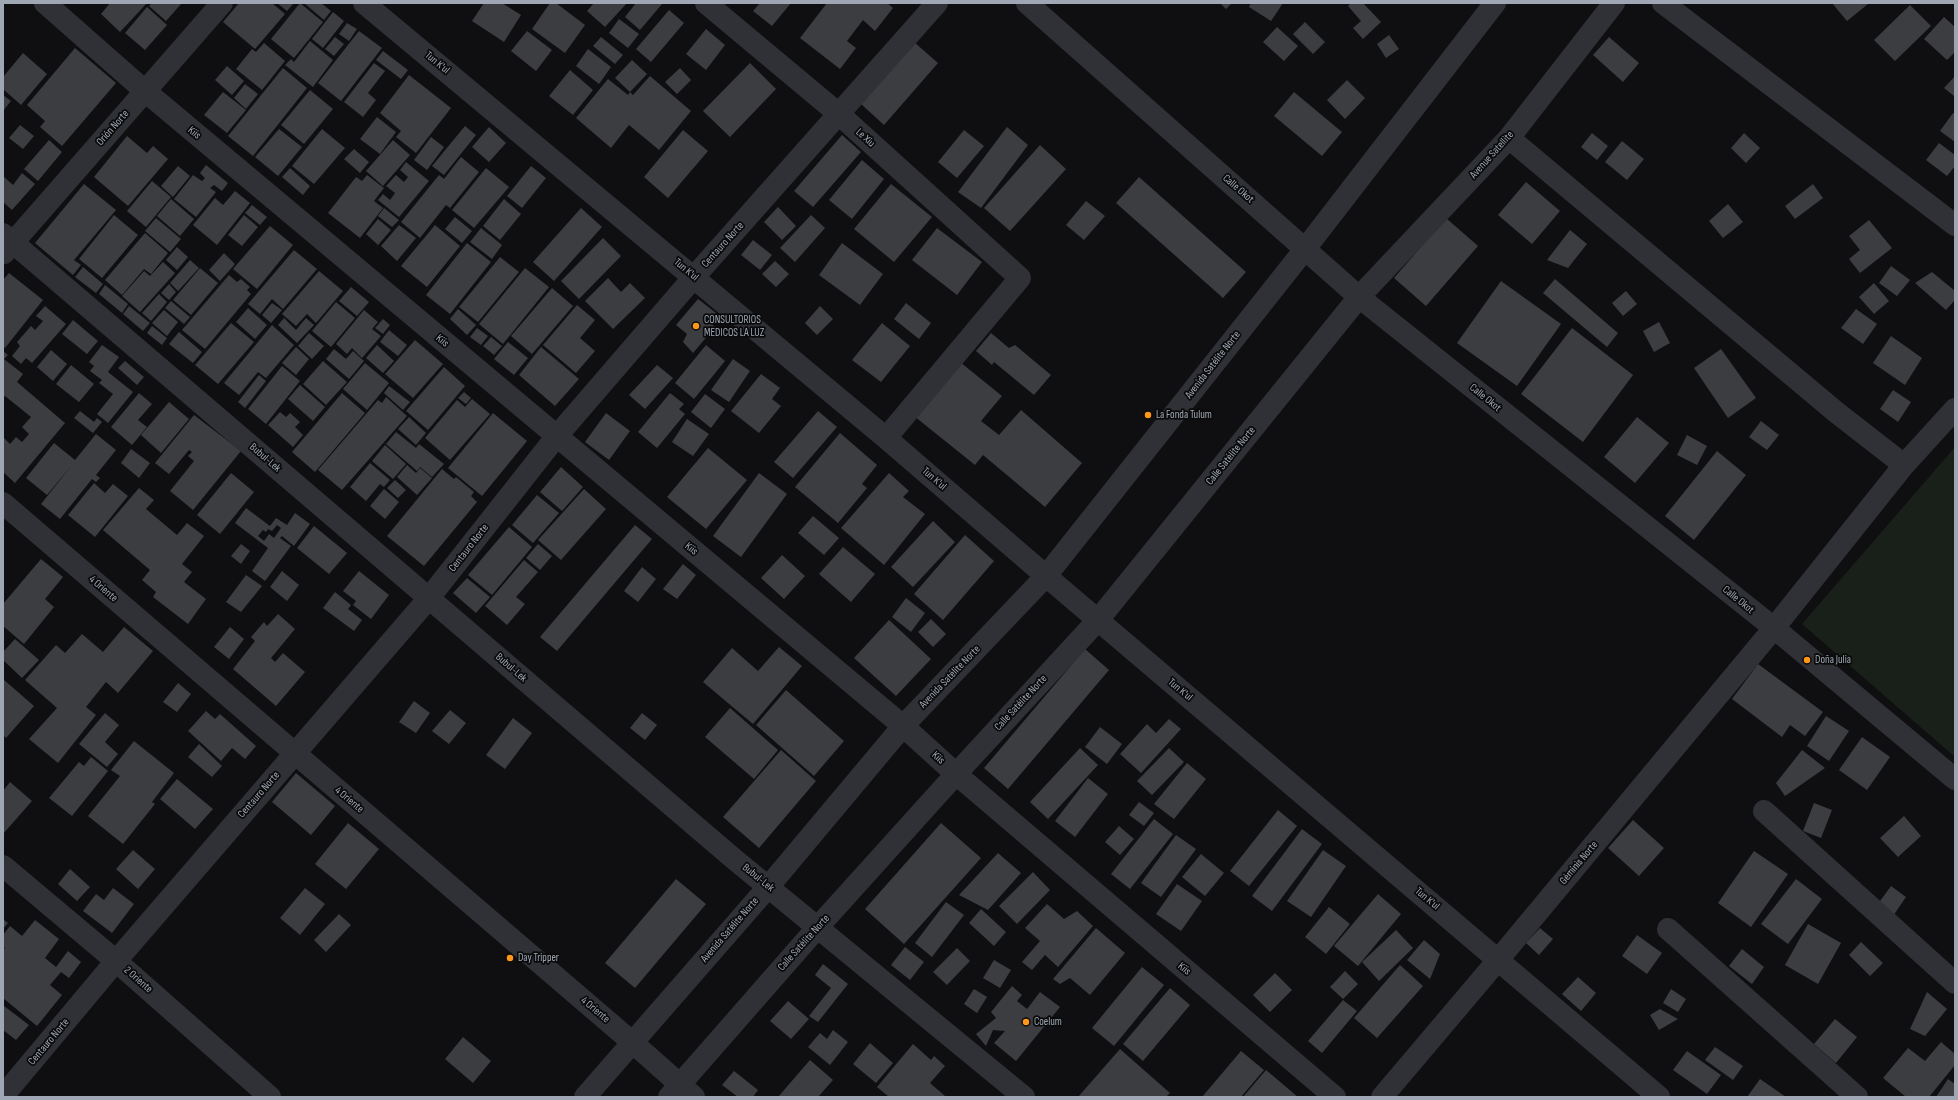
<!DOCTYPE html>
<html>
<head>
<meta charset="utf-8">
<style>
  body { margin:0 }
  #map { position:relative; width:1958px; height:1100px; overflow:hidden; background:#0f0f11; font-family:"Sofia Sans Condensed",sans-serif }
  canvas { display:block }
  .frame { position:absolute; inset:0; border:4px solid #9ea7b3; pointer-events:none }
</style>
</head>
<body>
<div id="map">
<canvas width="1958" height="1100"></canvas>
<div class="frame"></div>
</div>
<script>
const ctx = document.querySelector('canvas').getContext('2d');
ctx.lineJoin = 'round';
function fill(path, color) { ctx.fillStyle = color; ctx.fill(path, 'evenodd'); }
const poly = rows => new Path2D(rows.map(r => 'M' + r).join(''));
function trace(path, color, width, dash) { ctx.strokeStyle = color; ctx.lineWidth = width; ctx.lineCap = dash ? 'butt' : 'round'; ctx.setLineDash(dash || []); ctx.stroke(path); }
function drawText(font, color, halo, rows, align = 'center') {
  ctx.font = font + ' "Sofia Sans Condensed",sans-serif'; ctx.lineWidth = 3.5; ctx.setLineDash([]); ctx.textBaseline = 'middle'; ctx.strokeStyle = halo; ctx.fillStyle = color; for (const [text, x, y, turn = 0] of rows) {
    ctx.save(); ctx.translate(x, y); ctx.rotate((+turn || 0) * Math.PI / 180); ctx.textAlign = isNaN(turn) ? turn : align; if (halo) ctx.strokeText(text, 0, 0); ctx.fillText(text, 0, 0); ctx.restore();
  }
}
fill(poly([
  [1955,447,1955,757,1802,624]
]), '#192019');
fill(poly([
  [110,3,147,3,120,32,101,14],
  [152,3,182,3,166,21,149,6],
  [239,3,272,3,285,14,255,49,223,22],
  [277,3,294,3,287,11],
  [300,3,323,22,294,58,271,39],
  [304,3,321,3,331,11,324,20],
  [484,3,502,3,521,15,504,42,472,21],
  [550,3,556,3,585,25,565,53,532,29],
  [594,3,627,3,605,27,587,11],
  [636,3,662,4,640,30,625,17],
  [760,3,791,3,772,26,753,11],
  [827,3,887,3,893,8,875,31,863,20,847,41,856,48,840,69,800,38],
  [1220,3,1232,3,1226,9],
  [1251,3,1283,3,1271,21,1249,7],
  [1351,3,1363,3,1381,22,1363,39,1353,28,1361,21,1348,6],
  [1832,3,1867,3,1868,4,1847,21],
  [1910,5,1931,26,1895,61,1874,40],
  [147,7,167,25,145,50,125,33],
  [669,10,684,23,651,62,636,49],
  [333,12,344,21,323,48,312,39],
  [1944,17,1955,27,1955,52,1947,60,1924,39],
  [619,19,639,34,628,48,609,33],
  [1305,22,1325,42,1313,54,1293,34],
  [347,23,357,29,349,41,339,34],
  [1277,27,1298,46,1284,61,1263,42],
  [706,29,725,45,706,70,686,54],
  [359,31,382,48,341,101,318,83],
  [527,31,552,50,536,71,511,51],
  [1389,35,1399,49,1386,58,1377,44],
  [335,37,344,44,334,56,325,49],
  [601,37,623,55,615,64,593,46],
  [1609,37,1639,63,1623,82,1593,55],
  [310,41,333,60,313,87,285,65,291,59,294,62],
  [914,42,938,63,884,125,861,104],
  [264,43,285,61,262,90,236,69,252,49,256,52],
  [75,48,116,83,62,146,40,127,45,121,27,105],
  [588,49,611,67,599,84,576,66],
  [383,51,408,70,401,79,376,60],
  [23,53,47,74,21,105,3,89,3,77],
  [632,60,647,74,630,92,615,78],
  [374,63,385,71,368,93,376,100,363,117,344,102],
  [750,63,776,89,730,137,703,111],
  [227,66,244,81,232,95,215,80],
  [283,68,307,88,253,156,228,136],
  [680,68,691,80,677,94,665,82],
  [570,70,593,90,573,115,549,96],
  [409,75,451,108,416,153,396,137,401,131,380,113],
  [650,76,691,111,659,150,629,125,611,148,576,118,608,79,628,95,630,92,633,95],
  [1955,76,1955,95,1954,96,1944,88],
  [1347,80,1365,98,1345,119,1327,100],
  [245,84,258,94,246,109,234,98],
  [310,90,333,109,304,144,281,125],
  [223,92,246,110,227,133,204,115],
  [1294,92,1342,132,1322,156,1274,116],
  [3,95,11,101,3,111],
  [1953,113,1955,114,1955,142,1940,131],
  [377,117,396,132,380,154,360,139],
  [20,125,34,136,23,149,9,138],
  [465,126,476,135,444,175,432,166],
  [489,127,506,143,489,162,472,147],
  [1007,127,1028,145,981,208,958,192],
  [279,129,302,147,278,176,255,157],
  [322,129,345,148,314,184,292,166],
  [683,130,708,151,668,198,644,177],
  [964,130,984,146,957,178,938,162],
  [1592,133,1608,146,1597,160,1581,147],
  [1744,133,1760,148,1746,163,1731,148],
  [842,135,861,152,813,207,794,191],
  [127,136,147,153,153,146,168,159,128,206,94,177],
  [431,137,444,147,427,170,414,160],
  [49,140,62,152,38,181,24,169],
  [393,140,410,155,383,186,366,171],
  [1622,141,1644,159,1627,180,1605,162],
  [1939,143,1955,155,1955,166,1947,176,1926,160],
  [1040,145,1066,169,1010,231,984,208],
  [354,149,369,162,360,173,344,159],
  [461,157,479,172,450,208,446,205,420,238,401,222,439,175,444,179],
  [862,160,884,179,852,219,829,200],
  [406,162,429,181,399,217,378,200,383,194,390,200,395,193,386,186,396,175,404,182,408,177,400,170],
  [206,165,228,183,222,191,214,185,210,188,216,192,196,217,174,199,193,175,202,181,205,178,200,173],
  [178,166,190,176,173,197,161,186],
  [531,166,546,178,522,208,507,196],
  [290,168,310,186,303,195,282,177],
  [486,168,509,187,474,228,452,210],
  [22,173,35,184,12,210,3,202,3,176,13,185],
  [367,175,384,188,374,201,383,208,360,238,328,213,356,177,362,181],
  [1139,177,1246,272,1223,298,1116,203],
  [152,181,171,197,146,227,127,211],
  [1526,182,1560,211,1532,244,1498,215],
  [84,184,116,210,74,260,81,265,73,275,35,243],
  [891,184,932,217,894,262,854,229],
  [1813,184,1823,198,1795,219,1785,206],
  [235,191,250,203,217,245,193,225,215,198,223,205],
  [171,199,194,219,180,236,157,216],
  [504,199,521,214,500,240,483,226],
  [1086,201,1105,216,1084,240,1066,225],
  [1728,204,1743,222,1723,238,1709,221],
  [252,205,267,217,260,225,245,213],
  [778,207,796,226,782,240,764,222],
  [384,208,399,220,392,227,378,216],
  [581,208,602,227,554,281,533,262],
  [114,215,138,235,102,278,79,259],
  [244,215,258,227,242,246,228,235],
  [811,215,825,228,795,262,780,248],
  [455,217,472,231,462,243,445,229],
  [156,218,181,239,170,252,145,231],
  [1446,218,1478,246,1426,306,1394,278],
  [378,219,391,230,378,245,366,234],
  [1869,220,1892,248,1860,273,1849,259,1860,250,1849,236],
  [399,225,416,238,397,261,381,246],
  [435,225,460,246,427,287,401,266],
  [270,226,293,245,257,289,233,269],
  [481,228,502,245,492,259,470,242],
  [937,228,982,262,957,295,912,260],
  [1570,230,1587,244,1568,268,1547,260],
  [145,233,168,253,151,274,144,269,122,295,105,280],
  [603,238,621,256,579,299,561,281],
  [753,240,772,255,760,270,741,255],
  [467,243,491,262,450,314,426,295],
  [842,243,883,274,860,305,819,275],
  [177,247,188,257,177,270,166,260],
  [294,250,317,269,283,309,272,299,260,314,248,304],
  [224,253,235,264,220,281,209,270],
  [500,257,519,272,478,322,459,307],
  [190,260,199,268,178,291,170,283],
  [775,261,789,274,776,287,762,274],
  [163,262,175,273,140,312,122,296,144,271,150,276],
  [1891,266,1910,280,1897,296,1879,283],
  [83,267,103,284,96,293,75,277],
  [200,268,218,283,191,315,173,300],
  [525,268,549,287,503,344,479,324],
  [319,271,343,291,316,323,307,314,296,326,282,314],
  [1932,272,1955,291,1955,300,1946,310,1915,283],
  [9,273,43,300,5,348,3,347,3,280],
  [229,275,237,282,241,279,250,287,247,290,251,294,205,349,182,330],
  [608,278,621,292,630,283,645,298,613,329,585,301],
  [1555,279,1618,333,1607,347,1543,293],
  [1501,281,1561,324,1517,386,1457,343],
  [1874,283,1889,301,1874,314,1859,297],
  [169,284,176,292,169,300,161,293],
  [105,285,128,304,122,313,99,294],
  [351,287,369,302,357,316,339,301],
  [552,288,573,306,532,354,511,336],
  [1626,291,1637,304,1623,316,1612,303],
  [159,294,167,302,151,321,142,313],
  [698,299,716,313,709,321,715,327,693,353,683,342,687,334,676,325],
  [171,301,190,317,184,324,165,308],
  [336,302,355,318,331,347,312,331],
  [272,303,282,310,271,323,262,315],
  [906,303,931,323,919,339,894,319],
  [577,305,595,320,580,338,595,351,576,373,543,345],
  [45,306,66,324,32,363,26,358,21,364,12,356,20,346,17,342,31,326,35,330,43,321,36,316],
  [129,306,150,323,143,331,123,314],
  [820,306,833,319,817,335,805,323],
  [248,308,267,325,255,339,236,322],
  [458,309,476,325,467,335,450,319],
  [1856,309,1877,324,1863,344,1841,328],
  [164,310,178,322,167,336,152,323],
  [364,310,378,322,372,329,381,336,362,358,352,348,347,354,336,344],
  [284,318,296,330,306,318,314,325,297,343,278,325],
  [383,319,390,325,383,334,375,328],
  [73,320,98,341,87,354,62,334],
  [1659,322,1670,343,1654,352,1643,331],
  [231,323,254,342,218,384,195,365],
  [882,323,910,346,881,382,852,360],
  [272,325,294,345,266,378,258,372,239,395,224,383],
  [152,326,167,338,162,345,147,333],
  [477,328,488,336,481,345,470,337],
  [1572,328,1633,375,1583,442,1521,394],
  [389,330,407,345,398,356,380,342],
  [179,332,202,352,193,363,169,344],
  [309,333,324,346,312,359,298,346],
  [991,333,1009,348,1015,345,1051,375,1034,395,994,362,992,365,976,351],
  [1891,336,1922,358,1905,385,1873,363],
  [491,337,502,346,494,355,483,346],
  [415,340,443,364,413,398,385,374],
  [508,342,528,358,514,375,494,359],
  [102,345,119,357,108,372,133,392,108,423,97,414,113,394,99,383,102,380,90,371,94,366,89,362],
  [377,345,394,361,383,373,366,358],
  [706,345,725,361,694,399,675,383],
  [296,347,309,359,296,375,282,363],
  [541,347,579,379,555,406,519,375],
  [334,349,346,359,353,351,364,361,349,379,326,359],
  [1721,349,1756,398,1728,418,1694,368],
  [51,350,67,364,53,381,37,367],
  [3,351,8,355,4,359,23,374,17,382,65,423,15,483,3,472,3,437,10,444,16,437,22,442,29,434,22,427,31,417,5,396,3,398],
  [733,359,750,371,729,402,711,390],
  [125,361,144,377,137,385,118,368],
  [323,361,347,382,326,405,303,384],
  [960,362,1002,396,981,421,999,435,1021,410,1082,463,1045,507,983,455,975,465,914,416],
  [365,363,389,383,367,410,343,389],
  [71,365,94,384,79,402,56,384],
  [657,365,673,378,645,409,629,395],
  [282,366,300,381,266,424,248,409],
  [444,367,465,386,428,430,406,411],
  [761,374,780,388,772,399,781,406,759,433,731,411],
  [259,375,266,381,245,408,238,402],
  [300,385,325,407,313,421,288,399],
  [389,386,410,402,403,410,384,393],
  [1893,390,1911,402,1898,422,1880,409],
  [464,392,471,398,466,404,458,398],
  [139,393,152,404,138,420,147,427,132,445,111,427],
  [342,393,365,413,315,472,292,452],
  [670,393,684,404,679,409,685,414,657,448,638,432],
  [705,394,725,409,711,428,691,412],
  [386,397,407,416,342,490,318,470,378,400,382,403],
  [472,399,490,414,450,460,425,438,457,400,465,407],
  [169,402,189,419,161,453,141,435],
  [80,411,94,422,97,418,102,422,93,433,74,418],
  [818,411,837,427,793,478,774,462],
  [280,412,286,417,290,413,300,422,295,427,303,435,293,447,268,425],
  [493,413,527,441,482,496,448,468],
  [606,413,630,431,609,460,585,442],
  [194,415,241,451,193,510,170,491,194,461,188,456,192,452,189,450,169,474,155,463],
  [409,417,426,433,416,445,398,429],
  [1637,417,1669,443,1635,483,1604,457],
  [687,419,709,434,693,456,672,442],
  [1761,421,1779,435,1767,450,1749,437],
  [396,432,416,448,419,444,444,464,432,477,420,467,417,471,386,444],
  [840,433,877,465,862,484,867,488,838,523,795,487],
  [96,434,116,450,96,475,100,478,96,482,92,479,60,519,41,504,72,465,47,495,26,478,54,443,75,460],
  [1687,435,1707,446,1697,465,1677,455],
  [385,445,406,464,393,479,372,461],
  [708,448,747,480,706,529,667,497],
  [131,449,150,463,139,478,121,463],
  [1717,451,1746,475,1694,540,1665,516],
  [370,463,390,480,384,487,380,484,366,501,350,487],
  [407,465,416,473,420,468,432,478,417,495,397,477],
  [561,467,583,487,562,511,540,492],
  [442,469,454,479,456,477,474,492,471,496,477,502,424,566,387,536],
  [231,473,254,492,220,534,197,515],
  [759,473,787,494,741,557,713,536],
  [889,473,909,491,903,497,925,514,884,565,841,528],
  [395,480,406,490,398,498,387,488],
  [94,483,105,493,113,484,128,496,95,537,68,515],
  [139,488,154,500,146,509,177,535,187,523,204,536,182,564,192,572,184,582,206,599,188,624,153,597,156,592,142,580,150,570,103,530],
  [384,489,399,502,385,519,370,506],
  [584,489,606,509,561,560,538,540],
  [537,495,559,513,533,543,512,525],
  [246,508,270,526,276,518,287,525,295,513,310,524,294,546,282,536,280,538,291,546,265,581,252,571,268,548,235,523],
  [277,525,281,528,274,538,269,534,264,541,258,536,263,530,266,532,268,529,272,531],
  [813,516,839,538,824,555,798,533],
  [933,521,955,542,913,587,891,567],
  [635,525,652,539,557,651,540,637],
  [314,526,347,553,329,574,297,548],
  [509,527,532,547,492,595,468,575],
  [965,535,994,561,943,620,914,594],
  [241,544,250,551,241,564,231,556],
  [538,544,552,556,540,570,526,558],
  [843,547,875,574,851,602,819,574],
  [782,555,805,576,784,599,761,578],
  [41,559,63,577,45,599,54,607,24,644,3,626,3,604],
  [524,560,538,572,516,597,525,604,507,625,485,606],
  [683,564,696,575,677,599,663,589],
  [642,567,656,579,638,602,624,591],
  [282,571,299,585,287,601,270,587],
  [359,571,389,595,371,619,353,605,356,601,343,591],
  [246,575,262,586,241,612,226,602],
  [467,578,490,597,476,613,453,593],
  [335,592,351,605,348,609,362,620,354,631,323,608],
  [906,598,925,613,911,632,892,617],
  [278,614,295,629,271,658,275,662,283,653,305,672,276,706,233,669,255,641,251,637,264,622,267,626],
  [931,619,946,634,933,647,918,632],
  [889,620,931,659,896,696,854,658],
  [124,627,153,651,118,693,106,682,86,707,96,715,58,763,29,739,57,708,25,680,56,645,65,653,82,634,103,652],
  [230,627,244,639,229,659,214,647],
  [15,639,39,660,22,678,3,660,3,652],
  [779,647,802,666,753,724,703,682,732,648,758,671],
  [1085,649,1109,670,1008,789,984,768],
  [1758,664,1823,712,1805,736,1790,725,1782,737,1732,699],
  [3,679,34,706,6,738,3,735],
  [178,683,191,694,177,712,163,702],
  [786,690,844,741,814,776,756,725],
  [414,701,430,713,416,733,399,722],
  [730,708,778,750,754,779,705,737],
  [450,710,466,723,449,744,432,731],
  [206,711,215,719,220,714,256,746,245,759,232,748,221,761,188,731],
  [105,713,119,725,105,742,118,754,107,767,79,744],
  [642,713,657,725,645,740,630,728],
  [1826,716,1849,731,1829,761,1807,746],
  [513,718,532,733,505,769,486,755],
  [1169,719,1181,729,1141,773,1120,754,1147,724,1156,733],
  [1100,727,1122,744,1107,764,1085,747],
  [1862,737,1890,757,1867,790,1839,770],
  [134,741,174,773,152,802,155,804,123,844,88,816,120,776,111,770],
  [199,744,222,766,212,777,188,757],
  [1080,748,1098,765,1048,819,1030,802],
  [1169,748,1184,762,1152,795,1137,781],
  [781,750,816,781,759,848,723,817],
  [1802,750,1825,768,1785,796,1776,783],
  [91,757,108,771,72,816,49,798,79,762,84,766],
  [1187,763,1206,779,1174,819,1154,804],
  [296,773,335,806,311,835,272,802],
  [1088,778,1108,794,1075,837,1055,821],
  [177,779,213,809,195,829,160,799],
  [10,782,32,801,3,834,3,791],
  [1139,802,1154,813,1144,826,1129,815],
  [1814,803,1832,810,1821,838,1803,831],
  [1278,810,1297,826,1249,886,1230,871],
  [1904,816,1921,836,1898,857,1880,838],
  [1154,819,1173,834,1130,889,1111,874],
  [1633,820,1664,848,1639,876,1608,848],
  [348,823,379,849,346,889,315,864],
  [941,823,981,858,904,944,865,909],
  [1119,826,1134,839,1120,855,1105,842],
  [1302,829,1322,844,1272,911,1252,896],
  [1176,835,1196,849,1161,897,1141,883],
  [133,850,155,869,138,889,116,869],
  [1323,850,1346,866,1311,917,1287,901],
  [1754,851,1788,874,1751,927,1718,903],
  [998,853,1021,873,988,910,959,895],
  [1201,854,1224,873,1205,896,1182,877],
  [70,869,90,887,77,901,58,884],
  [1033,872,1050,890,1017,924,999,906],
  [676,879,706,904,635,988,605,963],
  [1796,879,1822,899,1788,944,1761,924],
  [1177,884,1202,901,1181,931,1156,914],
  [1891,886,1906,897,1891,919,1875,908],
  [113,888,134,904,112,933,83,911,96,894,104,900],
  [305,888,325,904,300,935,280,918],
  [1378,894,1401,914,1358,966,1334,946],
  [946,902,964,915,932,957,915,943],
  [1047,904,1064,919,1077,911,1093,926,1058,967,1045,955,1032,970,1022,962,1040,941,1025,928],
  [1329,907,1350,924,1326,954,1305,937],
  [981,909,1006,932,994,946,969,923],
  [339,914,351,925,326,952,314,940],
  [3,919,8,923,3,929],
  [35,920,59,939,45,958,56,967,68,951,81,962,69,978,61,972,50,985,62,995,37,1026,3,998,3,950,5,948,3,946,3,935,10,926,22,936],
  [1808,924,1841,943,1818,984,1785,965],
  [1096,928,1125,953,1090,995,1070,978,1060,984,1053,979],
  [1540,928,1553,939,1539,955,1526,943],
  [1396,930,1413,948,1379,981,1362,962],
  [1637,935,1662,953,1647,974,1622,956],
  [1424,940,1440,954,1430,979,1407,960],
  [1861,942,1883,963,1870,976,1849,955],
  [905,947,924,962,910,980,891,965],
  [957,948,970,961,947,985,933,972],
  [1742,949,1764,967,1752,984,1729,966],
  [994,960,1011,970,1000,988,983,978],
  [823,964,848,984,818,1022,809,1016,831,988,815,975],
  [1400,965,1423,986,1377,1038,1354,1018],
  [1142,967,1164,985,1114,1046,1092,1028],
  [1345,971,1358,984,1343,999,1330,987],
  [1275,973,1292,990,1270,1012,1253,995],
  [1578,977,1596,993,1581,1011,1562,994],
  [1012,986,1022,995,1017,1001,1027,1009,1040,992,1060,1007,1016,1061,994,1043,1005,1031,993,1030,986,1046,976,1034,996,1018,991,1012],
  [1170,988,1190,1005,1143,1061,1123,1044],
  [974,989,987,997,977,1013,964,1004],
  [1671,989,1686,999,1678,1012,1663,1003],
  [1927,992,1947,1009,1925,1036,1910,1029],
  [1343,1000,1357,1011,1322,1053,1308,1041],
  [788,1001,809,1019,791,1039,770,1021],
  [4,1006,29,1025,16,1040,3,1030,3,1007],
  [1660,1009,1678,1019,1659,1030,1650,1015],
  [1835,1019,1857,1037,1836,1063,1814,1044],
  [833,1030,848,1042,830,1065,808,1047,820,1033,827,1039],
  [463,1037,491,1061,473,1083,445,1059],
  [1941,1042,1955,1054,1955,1065,1929,1097,1906,1097,1883,1078,1908,1048,1925,1061],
  [870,1043,893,1063,876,1083,853,1064],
  [913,1044,931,1060,934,1056,945,1066,930,1083,945,1096,944,1097,889,1097,877,1087],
  [1715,1047,1743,1066,1733,1080,1705,1060],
  [1120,1049,1170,1093,1166,1097,1078,1097],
  [1241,1051,1264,1070,1241,1097,1202,1097],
  [1687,1051,1721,1075,1707,1094,1673,1070],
  [810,1060,833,1080,818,1097,778,1097],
  [1266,1070,1298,1097,1243,1097],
  [734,1071,758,1090,753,1097,738,1097,722,1085],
  [1760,1079,1786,1097,1747,1097],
  [1948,1079,1955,1084,1955,1097,1936,1097]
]), '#3b3d41');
trace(poly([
  [45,3,145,91,903,726,956,774,1335,1097],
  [364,3,886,438,1046,576,1659,1097],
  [706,3,840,115,1020,278,886,438],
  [1027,3,1359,297,1774,628,1955,779],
  [1663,3,1955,225],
  [1509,138,1836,412,1904,465],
  [3,234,734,859,1024,1097],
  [4,253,222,3],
  [3,503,632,1042,694,1097],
  [1764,811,1955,983],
  [3,866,116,961,270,1097],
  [1668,929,1857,1097],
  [3,1096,116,961,429,598,556,437,694,277,937,3],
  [585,1097,769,886,903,726,1046,576,1305,249,1495,3],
  [669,1097,817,928,956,774,1098,620,1359,297,1509,138,1614,3],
  [1382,1097,1498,960,1774,628,1904,465,1955,409]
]), '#303136', 22);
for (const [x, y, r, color] of [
  [696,326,4,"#ff9719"],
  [1148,415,4,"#ff9719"],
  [1807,660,4,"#ff9719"],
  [510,958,4,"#ff9719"],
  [1026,1022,4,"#ff9719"]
]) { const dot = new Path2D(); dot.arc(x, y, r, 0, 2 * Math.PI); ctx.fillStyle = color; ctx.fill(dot); trace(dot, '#0a0a0b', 1.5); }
drawText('11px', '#9ea7b3', '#0a0a0b', [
  ["Tun K'ul",437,63,40],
  ["Orión Norte",113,128,-49],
  ["Kiis",194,133,40],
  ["Le Xiu",865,138,42],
  ["Avenue Satellite",1492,155,-48],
  ["Calle Okot",1238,189,41],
  ["Centauro Norte",723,245,-48],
  ["Tun K'ul",686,270,40],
  ["Kiis",442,341,40],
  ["Avenida Satélite Norte",1213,365,-52],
  ["Calle Okot",1485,398,39],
  ["Calle Satélite Norte",1231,456,-51],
  ["Bubul-Lek",265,458,41],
  ["Tun K'ul",934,479,41],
  ["Centauro Norte",469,548,-52],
  ["Kiis",691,549,40],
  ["4 Oriente",103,589,41],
  ["Calle Okot",1738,600,39],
  ["Bubul-Lek",511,668,41],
  ["Avenida Satélite Norte",950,677,-46],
  ["Tun K'ul",1180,690,40],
  ["Calle Satélite Norte",1021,703,-47],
  ["Kiis",938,758,42],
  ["Centauro Norte",259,795,-49],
  ["4 Oriente",349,800,40],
  ["Géminis Norte",1579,863,-50],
  ["Bubul-Lek",758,878,39],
  ["Tun K'ul",1427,899,40],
  ["Avenida Satélite Norte",730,930,-49],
  ["Calle Satélite Norte",804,943,-48],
  ["Kiis",1184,969,40],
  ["2 Oriente",138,980,41],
  ["4 Oriente",595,1010,40],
  ["Centauro Norte",49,1042,-50]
]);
drawText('11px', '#9ea7b3', '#0a0a0b', [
  ["CONSULTORIOS",704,320],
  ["MEDICOS LA LUZ",704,333],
  ["La Fonda Tulum",1156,415],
  ["Doña Julia",1815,660],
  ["Day Tripper",518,958],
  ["Coelum",1034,1022]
], 'left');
</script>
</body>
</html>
